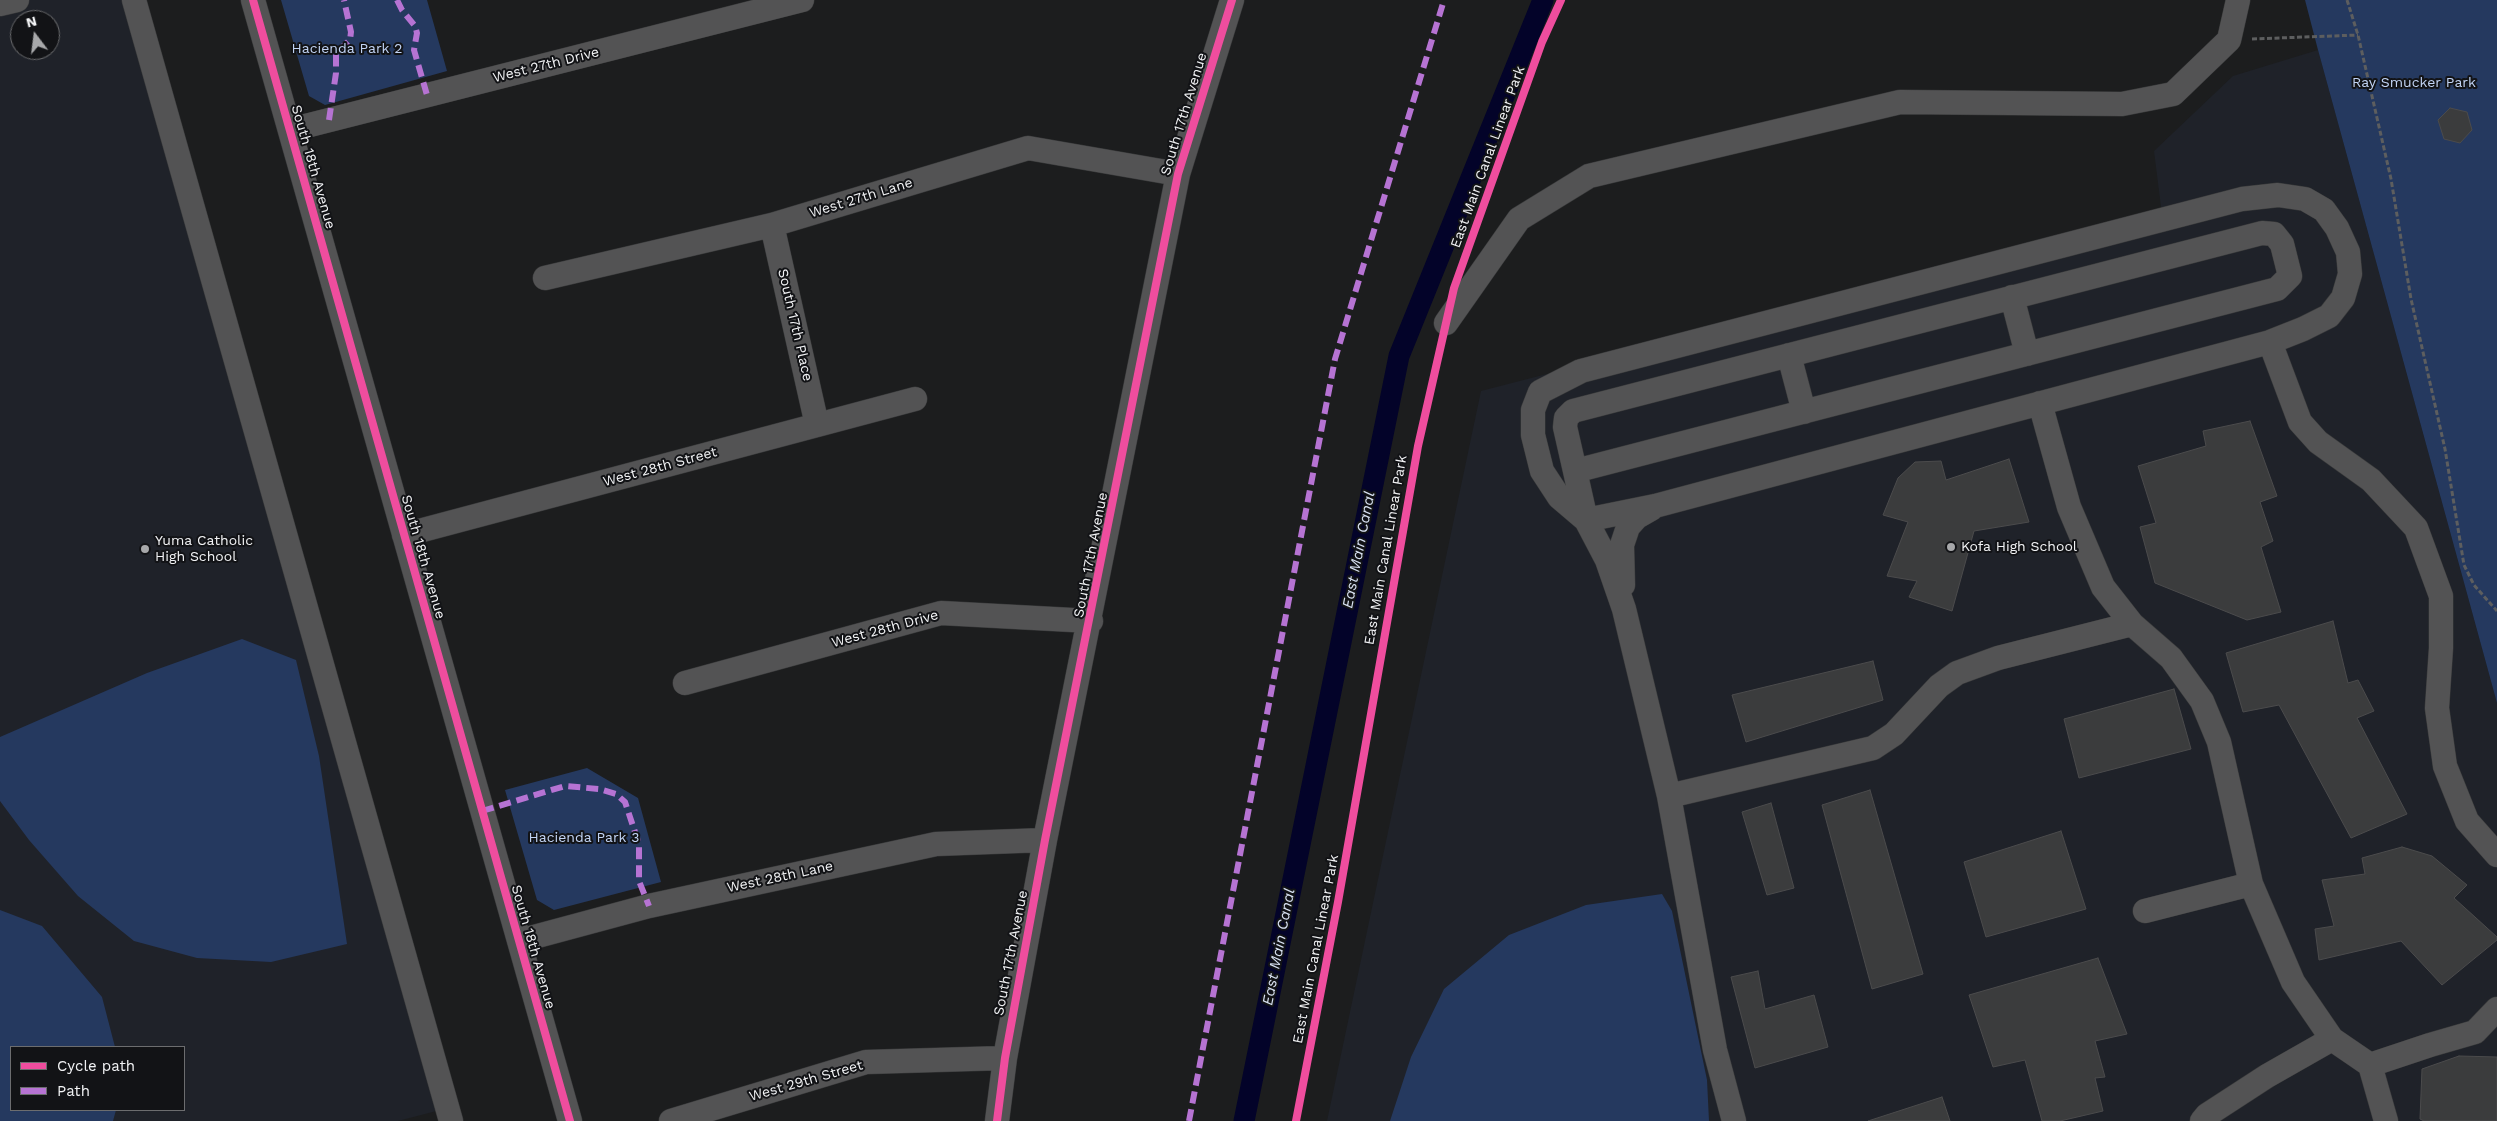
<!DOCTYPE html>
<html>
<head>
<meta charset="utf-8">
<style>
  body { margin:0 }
  #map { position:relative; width:2497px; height:1121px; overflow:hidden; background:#1c1d1e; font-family:"Work Sans",sans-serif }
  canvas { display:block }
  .legend { position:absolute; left:10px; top:1046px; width:175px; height:65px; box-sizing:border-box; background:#121316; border:1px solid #6c6d6f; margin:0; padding:6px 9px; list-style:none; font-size:15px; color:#f2f3f5 }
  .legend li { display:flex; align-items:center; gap:10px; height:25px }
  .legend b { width:25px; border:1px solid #6c6d6f }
  .north { position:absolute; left:10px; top:10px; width:50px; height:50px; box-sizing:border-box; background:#121316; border:1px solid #6c6d6f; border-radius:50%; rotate:345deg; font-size:14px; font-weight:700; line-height:20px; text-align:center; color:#f2f3f5 }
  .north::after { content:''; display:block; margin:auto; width:18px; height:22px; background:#a7a8aa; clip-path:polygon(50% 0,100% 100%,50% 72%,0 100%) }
</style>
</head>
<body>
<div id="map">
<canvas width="2497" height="1121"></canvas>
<ul class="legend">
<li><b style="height:6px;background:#ef4d9e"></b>Cycle path</li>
<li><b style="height:6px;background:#b673d3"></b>Path</li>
</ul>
<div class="north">N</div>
</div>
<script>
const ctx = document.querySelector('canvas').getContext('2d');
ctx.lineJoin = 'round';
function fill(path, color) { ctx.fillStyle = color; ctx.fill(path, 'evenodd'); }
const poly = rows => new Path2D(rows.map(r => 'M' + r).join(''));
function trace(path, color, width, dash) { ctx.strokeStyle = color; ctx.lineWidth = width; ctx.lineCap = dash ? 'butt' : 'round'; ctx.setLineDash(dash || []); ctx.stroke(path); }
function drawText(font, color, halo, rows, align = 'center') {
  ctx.font = font + ' "Work Sans",sans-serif'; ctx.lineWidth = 4; ctx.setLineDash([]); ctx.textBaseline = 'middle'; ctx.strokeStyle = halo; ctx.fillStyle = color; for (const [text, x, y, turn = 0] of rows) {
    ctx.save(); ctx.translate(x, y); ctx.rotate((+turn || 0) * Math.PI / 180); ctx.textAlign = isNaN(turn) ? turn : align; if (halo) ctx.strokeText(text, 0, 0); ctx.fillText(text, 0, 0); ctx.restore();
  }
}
fill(poly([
  [18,0,134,0,448,1108,398,1121,0,1121,0,5],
  [20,20,50,20,50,50,20,50],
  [11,1047,184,1047,184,1110,11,1110],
  [2318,50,2497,703,2497,1121,1327,1121,1481,391,2162,215,2154,151,2233,76]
]), '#1f2229');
fill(poly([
  [281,0,427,0,447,71,325,105,309,96],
  [2305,0,2497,0,2497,703,2318,50],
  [242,639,296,660,319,756,347,944,271,962,197,958,134,941,78,896,29,840,0,801,0,737,147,673],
  [587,768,638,798,661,882,554,910,537,900,505,790],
  [1662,894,1672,911,1707,1080,1709,1121,1390,1121,1411,1057,1444,989,1509,935,1586,905],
  [0,910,42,926,102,997,115,1047,11,1047,11,1110,116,1110,113,1121,0,1121]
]), '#25395f');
trace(poly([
  [1244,1121,1399,356,1543,0]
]), '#030329', 21);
const building = poly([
  [2450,108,2467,112,2472,130,2460,143,2444,139,2438,120,2450,108],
  [2250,421,2277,496,2260,502,2273,541,2261,547,2281,612,2247,620,2155,583,2140,527,2156,523,2138,466,2206,446,2203,431,2250,421],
  [2009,459,2029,522,1974,531,1952,611,1909,597,1917,581,1887,576,1908,522,1883,515,1898,478,1915,462,1941,461,1946,480,2009,459],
  [2333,621,2348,683,2358,680,2374,711,2357,718,2407,814,2351,838,2279,705,2243,712,2226,653,2333,621],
  [1873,661,1883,700,1746,742,1732,695,1873,661],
  [2174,689,2191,749,2079,778,2064,719,2174,689],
  [1870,790,1923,974,1872,989,1822,805,1870,790],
  [1771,803,1794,888,1767,895,1742,812,1771,803],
  [2061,831,2086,909,1986,937,1964,862,2061,831],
  [2402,847,2432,856,2467,885,2454,898,2497,937,2497,940,2442,985,2401,941,2319,960,2315,929,2334,926,2322,880,2365,874,2362,858,2402,847],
  [2098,958,2127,1034,2095,1041,2105,1077,2095,1078,2103,1111,2060,1121,2042,1121,2025,1060,1993,1067,1969,995,2098,958],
  [1758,971,1765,1009,1814,995,1828,1047,1755,1068,1731,977,1758,971],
  [2459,1056,2497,1057,2497,1121,2424,1121,2420,1119,2422,1069,2459,1056],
  [1942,1097,1950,1121,1868,1121,1942,1097]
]);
fill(building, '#3b3c3d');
trace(building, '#4b4b4c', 1);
const minor = poly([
  [134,0,451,1121],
  [253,0,570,1121],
  [0,4,17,0],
  [290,130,802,0],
  [2278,195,2305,199,2324,210,2337,228,2348,252,2350,274,2343,298,2329,316,2303,329,2270,342,1655,506,1586,520,1559,497,1542,471,1533,435,1533,410,1540,392,1581,371,2242,199,2278,195],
  [772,225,817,425],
  [545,278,772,225,1028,148,1178,174],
  [2012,297,2027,354],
  [1446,323,1519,219,1589,176,1900,102,2122,104,2173,94,2229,40,2238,0],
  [2270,342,2300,422,2318,442,2371,480,2416,528,2441,596,2441,648,2437,708,2445,766,2467,821,2497,855],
  [1789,355,1804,412],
  [2040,403,2069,507,2103,587,2132,624,2171,658,2202,701,2219,742,2251,884,2293,982,2332,1039,2370,1065,2430,1045,2475,1032,2497,1009],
  [1575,471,2277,289,2290,276,2282,244,2274,234,2262,233,1573,411,1566,418,1565,427,1575,471,1586,520,1607,560,1624,609,1669,796,1715,1050,1734,1121],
  [404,535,915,399],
  [1623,585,1622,545,1628,527,1637,517,1651,509],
  [685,683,941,613,1091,621],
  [1669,796,1873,748,1894,734,1939,686,1957,673,1998,658,2132,624],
  [2145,911,2251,884],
  [519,941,649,906,936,844,1045,840],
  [2370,1065,2386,1121],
  [671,1121,866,1062,1005,1058],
  [997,1121,1005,1058,1045,840,1178,174,1232,0],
  [2202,1121,2207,1115,2267,1076,2332,1039]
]);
trace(minor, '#393a3b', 25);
trace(poly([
  [2347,0,2358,35,2391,179,2411,299,2445,449,2464,565,2474,585,2497,611],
  [2252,39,2358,35]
]), '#5d5e5f', 3, [5, 2.5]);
trace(minor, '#535354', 24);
trace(poly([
  [397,0,402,10,415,26,417,33,414,50,427,95],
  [329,120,336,73,336,53,350,40,351,32,344,0],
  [482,811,565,786,599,789,616,794,625,802,639,844,639,881,649,906],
  [1189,1121,1335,359,1444,0]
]), '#b673d3', 6, [12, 6]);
trace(poly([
  [253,0,570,1121],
  [997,1121,1005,1058,1045,840,1178,174,1232,0],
  [1296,1121,1338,902,1418,446,1454,288,1542,42,1561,0]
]), '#ef4d9e', 8);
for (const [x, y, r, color] of [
  [1951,547,5,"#a7a8aa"],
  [145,549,5,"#a7a8aa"]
]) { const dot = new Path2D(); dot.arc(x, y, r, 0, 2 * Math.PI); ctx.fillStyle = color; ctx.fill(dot); trace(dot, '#121316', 2); }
drawText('14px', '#c2d4f5', '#121316', [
  ["Hacienda Park 2",347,49],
  ["Ray Smucker Park",2414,83],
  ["Hacienda Park 3",584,838]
]);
drawText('14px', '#f2f3f5', '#121316', [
  ["West 27th Drive",546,65,-14],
  ["South 17th Avenue",1184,114,-73],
  ["East Main Canal Linear Park",1488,157,-70],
  ["South 18th Avenue",313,167,74],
  ["West 27th Lane",861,198,-17],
  ["South 17th Place",795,325,77],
  ["West 28th Street",660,467,-15],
  ["East Main Canal Linear Park",1386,550,-80],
  ["South 17th Avenue",1091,555,-79],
  ["South 18th Avenue",423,557,74],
  ["West 28th Drive",885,629,-15],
  ["West 28th Lane",780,877,-12],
  ["South 18th Avenue",533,947,74],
  ["East Main Canal Linear Park",1316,949,-79],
  ["South 17th Avenue",1011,953,-79],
  ["West 29th Street",806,1081,-16]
]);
drawText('14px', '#f2f3f5', '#121316', [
  ["Yuma Catholic",155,541],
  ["High School",155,557],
  ["Kofa High School",1961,547]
], 'left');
drawText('italic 15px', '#dae3f4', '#121316', [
  ["East Main Canal",1359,550,-79],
  ["East Main Canal",1279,947,-79]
]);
</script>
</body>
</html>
